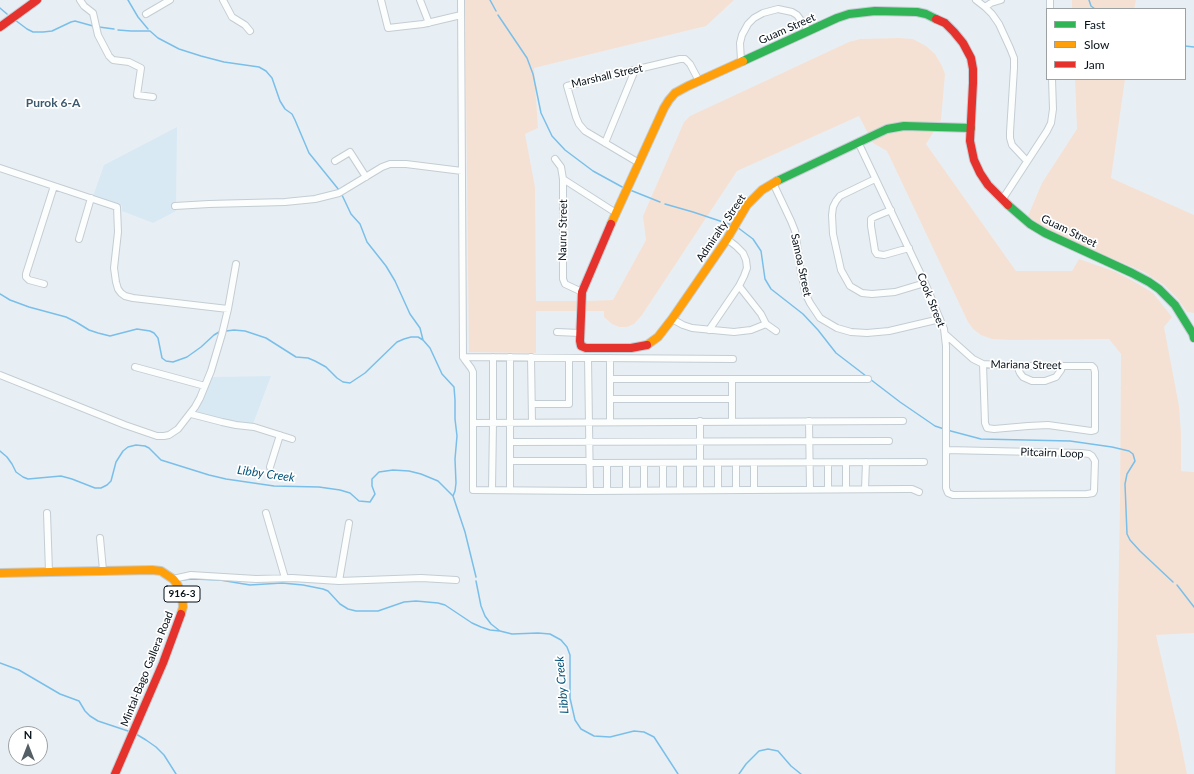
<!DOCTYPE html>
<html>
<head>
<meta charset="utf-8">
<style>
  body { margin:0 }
  #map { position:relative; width:1194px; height:774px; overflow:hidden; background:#e8eff4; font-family:Lato,sans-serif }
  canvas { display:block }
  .legend { position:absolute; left:1046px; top:8px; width:140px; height:72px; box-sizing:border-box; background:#fff; border:1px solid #9ba0a3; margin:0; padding:5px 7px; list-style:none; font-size:12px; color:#061119 }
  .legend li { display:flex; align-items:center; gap:8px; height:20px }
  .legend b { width:20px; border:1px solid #9ba0a3 }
  .north { position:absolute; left:8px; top:726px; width:40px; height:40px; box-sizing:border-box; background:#fff; border:1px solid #9ba0a3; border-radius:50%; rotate:0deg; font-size:11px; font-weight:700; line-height:16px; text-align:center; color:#061119 }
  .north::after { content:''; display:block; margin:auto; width:14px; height:18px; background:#555f66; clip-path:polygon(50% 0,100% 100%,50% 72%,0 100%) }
</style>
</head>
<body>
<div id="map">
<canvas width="1194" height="774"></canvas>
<ul class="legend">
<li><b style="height:5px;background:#30b455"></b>Fast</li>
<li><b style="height:5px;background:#ff9f0a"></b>Slow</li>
<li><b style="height:5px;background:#e5322d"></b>Jam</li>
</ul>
<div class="north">N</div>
</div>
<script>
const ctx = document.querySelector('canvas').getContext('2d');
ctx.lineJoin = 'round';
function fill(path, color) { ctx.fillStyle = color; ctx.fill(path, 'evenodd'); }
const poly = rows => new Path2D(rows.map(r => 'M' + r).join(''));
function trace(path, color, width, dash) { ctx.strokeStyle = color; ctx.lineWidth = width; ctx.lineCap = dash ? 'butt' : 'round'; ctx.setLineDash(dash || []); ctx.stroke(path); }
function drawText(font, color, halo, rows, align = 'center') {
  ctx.font = font + ' Lato,sans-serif'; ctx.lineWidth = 3.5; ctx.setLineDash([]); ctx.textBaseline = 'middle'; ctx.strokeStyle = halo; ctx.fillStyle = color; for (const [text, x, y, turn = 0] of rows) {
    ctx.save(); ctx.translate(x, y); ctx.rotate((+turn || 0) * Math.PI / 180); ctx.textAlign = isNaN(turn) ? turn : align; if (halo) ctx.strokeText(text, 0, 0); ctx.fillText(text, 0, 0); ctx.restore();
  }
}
fill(poly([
  [177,127,176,211,153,223,122,211,122,206,93,196,104,165],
  [271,376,253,424,241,422,238,424,196,414,210,377]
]), '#d8e9f4');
fill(poly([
  [465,0,734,0,706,26,534,68,538,128,525,134,535,187,536,301,587,301,613,300,646,240,643,216,684,122,690,116,849,42,860,39,899,38,913,39,926,46,935,54,942,66,945,74,941,120,926,144,1016,271,1072,271,1079,259,1116,272,1135,282,1153,293,1172,317,1164,327,1179,406,1181,433,1181,471,1194,472,1194,633,1156,635,1179,734,1187,774,1115,774,1120,500,1121,354,1109,339,1011,340,992,339,981,335,973,329,968,322,887,151,873,143,859,116,737,171,642,315,634,324,627,327,619,327,612,324,604,317,604,311,536,311,536,353,469,352],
  [1072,0,1136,0,1134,9,1072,9],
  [1075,79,1125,79,1111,178,1194,215,1194,313,1187,312,1177,298,1164,285,1144,272,1067,239,1045,228,1028,216,1042,183,1077,129]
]), '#f5e1d4');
trace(poly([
  [128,0,138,17,148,29],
  [490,0,496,11],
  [1089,0,1091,6,1095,9],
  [0,8,7,14],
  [498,15,527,58,533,74,541,113,552,136,565,150,593,171,624,188],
  [15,20,27,29,33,32,43,32,52,31,71,22,75,21,93,26],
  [99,27,114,29],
  [118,30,131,31,150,31,158,38,179,49,201,56,224,62,259,67,266,71,272,78,280,101,285,109,292,114,295,120,309,153,339,190],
  [1185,46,1194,47],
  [630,190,660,202],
  [342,195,351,214,360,224,367,242,386,266,395,281,410,314,420,328,423,340],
  [665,204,693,212,732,225],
  [737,227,753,239,761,251,765,279,771,289,803,314,818,330,836,353,900,402,935,426,944,429],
  [0,294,10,300,29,307,66,317,76,322,89,330,98,333,110,336,137,329,150,331,154,333,158,338,162,358,166,361,173,362,187,357,201,347,214,335,219,332],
  [226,331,234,330,245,331,266,338,296,357,308,358,315,361,326,367,337,378,343,382,350,383,365,373,397,342,404,339,411,337,418,337,423,340,430,348,442,374,454,387,455,400,455,419,457,436,455,459,456,483,455,491,453,496],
  [947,430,981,439,1070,441,1112,447,1129,451,1133,454,1135,461,1127,474,1125,484,1127,534,1130,540,1140,551,1173,582],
  [0,451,7,457,12,464,16,472,23,477,28,479,61,476,72,479,95,488,101,488,107,485,111,481,116,462,123,451,128,447,136,445,145,446,149,448,161,460,209,475,226,479,274,486,319,487,340,490,350,493,359,501,370,502,375,494,372,486,372,479,379,472,393,470,409,471,421,474,438,481,453,496,465,532,476,577],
  [181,580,193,579,220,580,250,585,282,583,303,585,323,589,328,591,340,604,348,609,356,611,378,611,404,602,416,601,438,603,445,605,472,623,481,627,490,630,500,631],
  [476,581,481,606,485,616,491,624,500,631,512,634,538,633,550,634,561,640,567,647,570,655,570,698,575,720,581,729,594,736,610,737,634,731,644,732,654,737,678,774],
  [1177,585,1194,607],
  [0,663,19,670,60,694,79,701,85,711,90,716,98,721,128,731],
  [136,734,146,740,156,747,164,755,176,774],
  [739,774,746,764,759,751,768,749,778,751,791,766,801,774]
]), '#79bfe9', 1.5);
const street = poly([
  [80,0,84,6,93,13,98,35,109,56,113,60,129,62,141,68,137,95,153,97],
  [223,0,232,17,245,25,250,31],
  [381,0,388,28,423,24,461,15],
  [420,0,429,23],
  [461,0,463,357,465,360,471,368,473,372,473,490,590,491,907,489,912,489,919,492],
  [976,0,985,7,992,14,999,24,1010,48,1014,58,1014,68,1010,132,1010,138,1012,145,1027,161],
  [1050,0,1050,9],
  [985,7,991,3,1001,0],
  [146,14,170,0],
  [741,61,740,43,742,35,748,24,754,18,763,13,778,9,792,12,797,15,809,31],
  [605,143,635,70],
  [859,144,925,283,944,329,946,346,946,488,948,493,953,495,1087,494,1093,493,1094,491,1095,461,1092,456,1089,454,1081,453,946,450],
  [555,159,561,167,563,179,563,279,565,284,582,292],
  [335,161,350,152,366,177],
  [639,163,585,131,579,124,576,117,567,86,680,59,685,59,690,64,699,81],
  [0,168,117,207,118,232,114,268,116,282,118,289,121,293,125,296,133,298,228,309],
  [563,179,616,213],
  [875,179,840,196,836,201,833,207,832,215,833,234,841,270,850,286,862,293,872,294,895,292,925,283],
  [773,183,791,221,795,231,801,272,806,295,810,303,820,318,837,328,851,332,867,333,889,331,940,319],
  [1002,200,1047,131,1051,123,1053,109,1052,79],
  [175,206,209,204,285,202,315,199,339,193,382,167,390,164,406,164,462,171],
  [891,210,874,217,871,219,871,226,875,251,877,254,884,255,909,248],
  [79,239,91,198],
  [44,284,29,280,26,277,26,274,54,186],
  [739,286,761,314,766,324,776,331],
  [672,319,683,325,692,328,734,332,751,330,766,324],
  [709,330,739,286,744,276,747,268,746,260,743,253,736,246,727,239],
  [557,332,580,333],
  [945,334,973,359,983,364,1017,366,1092,366,1094,368,1095,372,1095,430,1091,431,1048,425,1028,426,994,429,987,428,985,423,983,364],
  [463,357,733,359],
  [510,357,510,490],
  [531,357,532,422],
  [588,358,590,491],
  [1017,366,1020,373,1023,377,1032,381,1045,381,1056,377,1061,370,1062,366],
  [135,367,205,386],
  [0,375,125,425,157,436,164,436,169,435,178,429,195,407,200,398,211,371,222,334,228,309,236,264],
  [610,379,868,379],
  [732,379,732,421],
  [610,399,732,399],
  [532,404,569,404,569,358],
  [191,414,222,422,236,425,254,427,292,439],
  [700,421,700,490],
  [809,421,810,489],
  [610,422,610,358],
  [473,423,903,421],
  [511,442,889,441],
  [511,461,589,461],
  [589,463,924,462],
  [607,463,607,490],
  [626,463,626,490],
  [644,463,644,490],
  [663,463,663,490],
  [680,463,680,490],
  [736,463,736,490],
  [754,463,754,490],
  [828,463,828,489],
  [846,463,846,489],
  [270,467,280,435],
  [865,489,866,462],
  [492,490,493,423,493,357],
  [718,490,718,463],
  [47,513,49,572],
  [266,513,285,578],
  [100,538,103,570],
  [173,579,191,575,256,579,292,578,339,581,421,578,456,580],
  [339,581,349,523]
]);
const fast = poly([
  [743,61,837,18,849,14,875,11,917,12,926,14,936,19],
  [777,181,887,129,904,126,971,128],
  [1008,205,1030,224,1045,233,1132,273,1149,282,1159,289,1175,305,1193,334,1194,338]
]);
const slow = poly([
  [611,224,664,108,669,100,675,93,688,86,743,61],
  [647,345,658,337,672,319,727,239,747,205,762,190,777,181],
  [0,573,152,570,161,571,173,579,177,584,182,594,183,607,181,614]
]);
const jam = poly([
  [936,19,945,23,954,32,963,43,971,58,973,69,973,83,970,141,974,160,980,173,988,185,1008,205],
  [0,27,37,0],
  [611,224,582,292,580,341,581,346,586,348,631,348,647,345],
  [115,774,163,663,181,614]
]);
trace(street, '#c4cdd3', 8);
trace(fast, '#c4cdd3', 10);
trace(slow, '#c4cdd3', 10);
trace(jam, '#c4cdd3', 10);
trace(street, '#fcfdfd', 6);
trace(fast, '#30b455', 8);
trace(slow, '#ff9f0a', 8);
trace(jam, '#e5322d', 8);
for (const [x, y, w] of [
  [182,594,36]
]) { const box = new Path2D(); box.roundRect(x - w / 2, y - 8, w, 16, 3); ctx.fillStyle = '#fff'; ctx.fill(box); trace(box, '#061119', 1); }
drawText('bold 10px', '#061119', null, [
  ["916-3",182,594]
]);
drawText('11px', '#061119', '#fff', [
  ["Guam Street",787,29,-24],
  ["Marshall Street",607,76,-13],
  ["Admiralty Street",721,228,-56],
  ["Nauru Street",563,230,-89],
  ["Guam Street",1069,231,26],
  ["Samoa Street",801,265,78],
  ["Cook Street",931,300,68],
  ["Mariana Street",1026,365,1],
  ["Pitcairn Loop",1052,453,2],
  ["Mintal-Bago Gallera Road",147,669,-68]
]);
drawText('bold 12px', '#3c596d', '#fff', [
  ["Purok 6-A",53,103]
]);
drawText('italic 12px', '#05547a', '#fff', [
  ["Libby Creek",266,474,8],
  ["Libby Creek",562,685,-95]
]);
</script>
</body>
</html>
